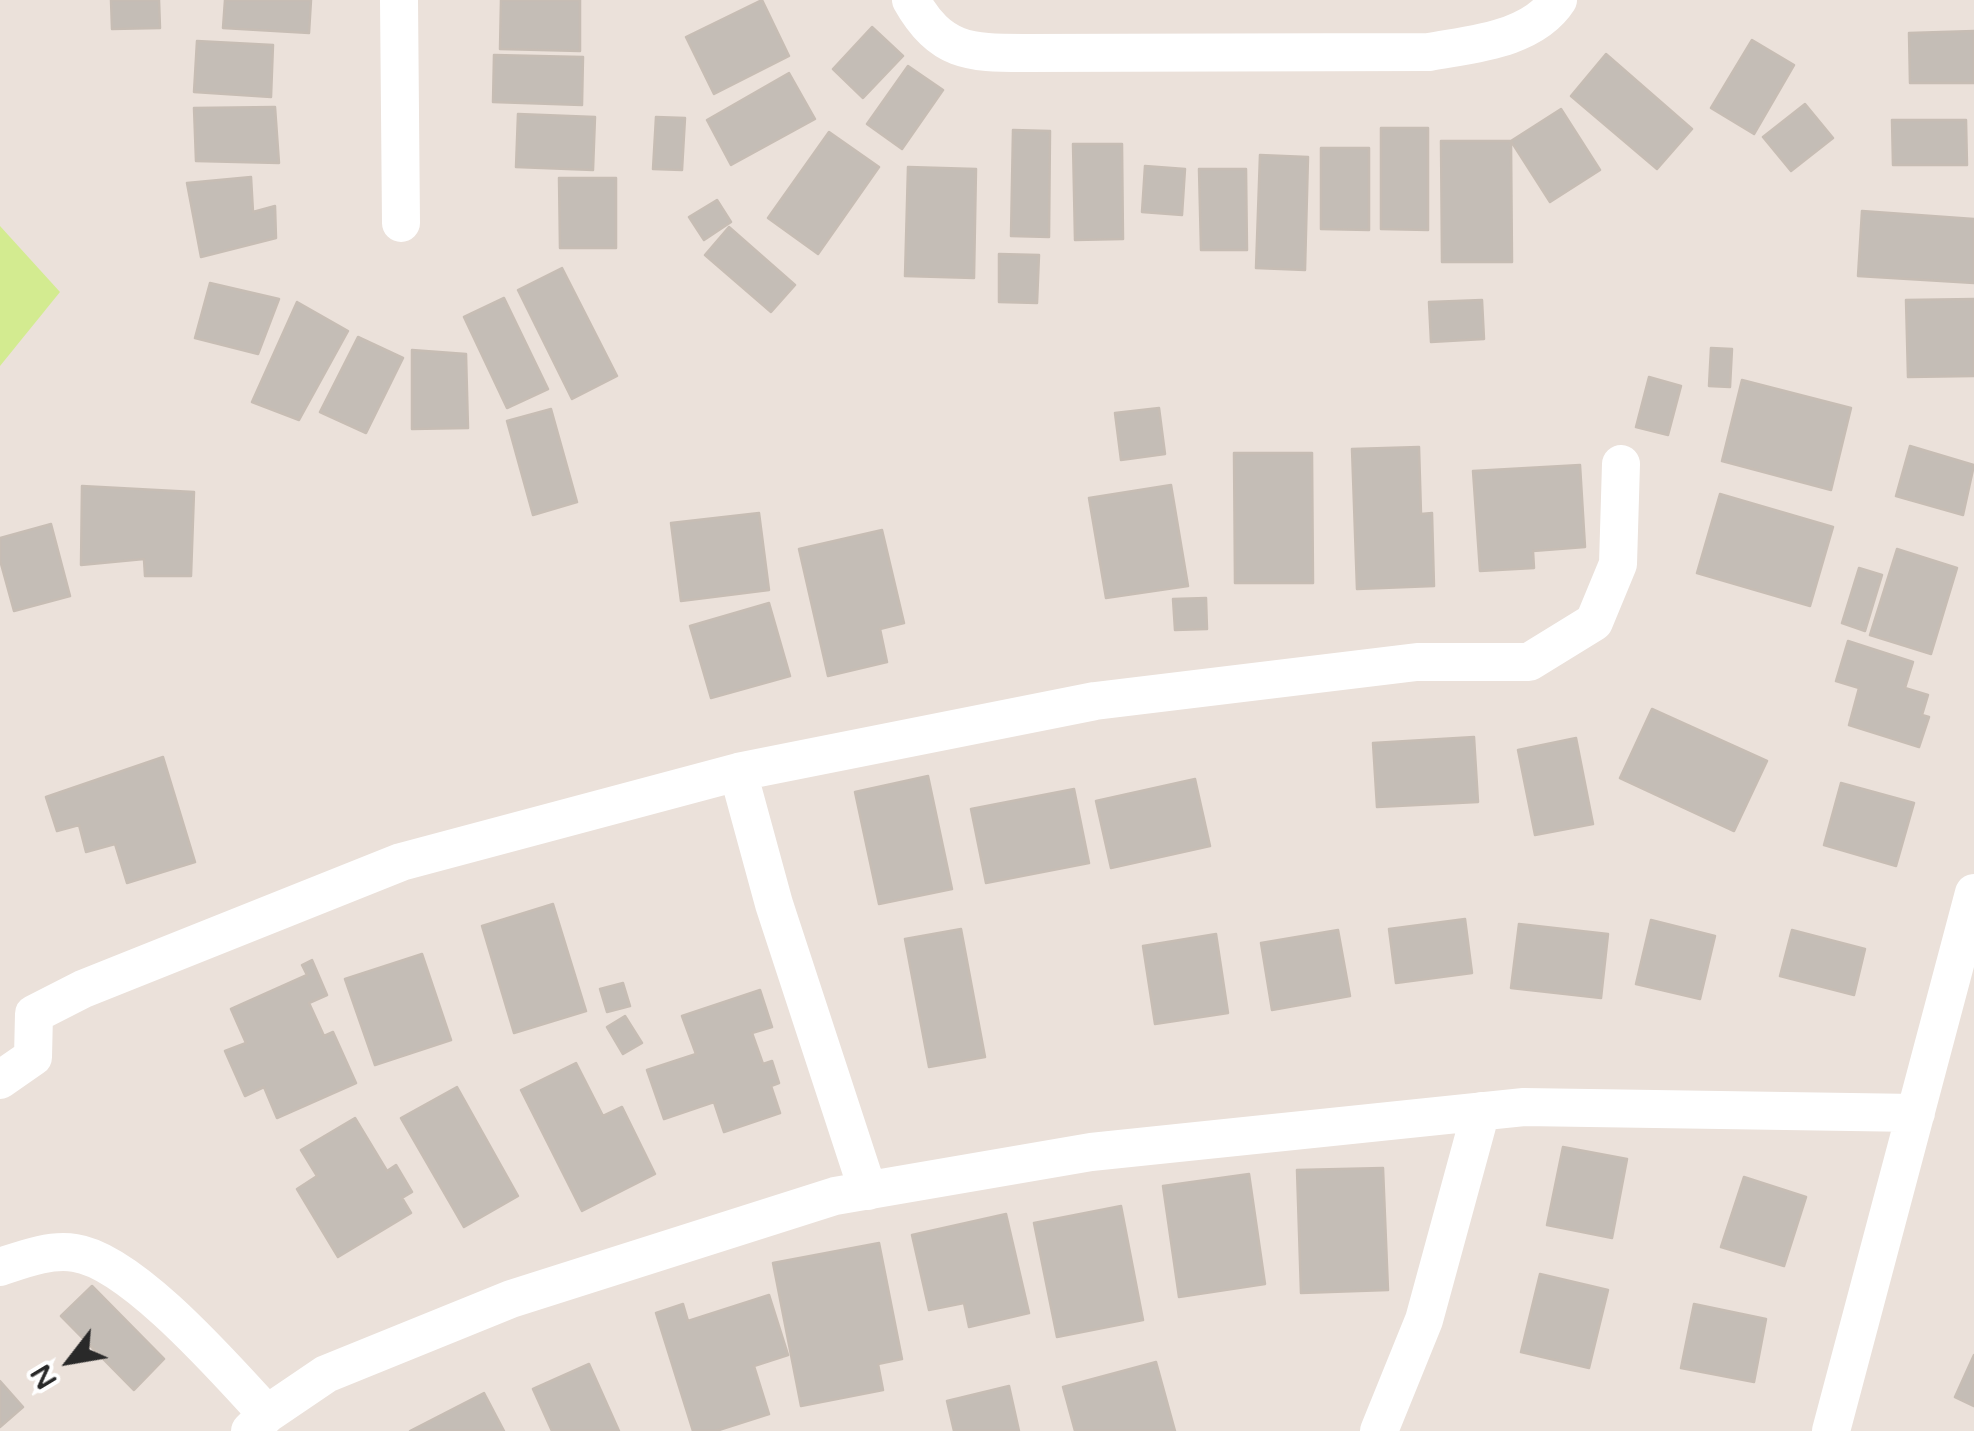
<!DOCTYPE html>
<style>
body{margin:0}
#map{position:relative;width:1974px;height:1431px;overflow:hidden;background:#ebe1da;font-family:"Varela Round",sans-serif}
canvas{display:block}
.north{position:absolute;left:20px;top:1311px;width:100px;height:100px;-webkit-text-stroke:8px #fff;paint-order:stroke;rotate:239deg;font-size:28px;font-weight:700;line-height:40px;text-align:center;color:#292929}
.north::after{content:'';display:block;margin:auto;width:35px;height:45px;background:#292929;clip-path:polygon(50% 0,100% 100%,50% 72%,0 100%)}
</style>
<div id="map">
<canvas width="1974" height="1431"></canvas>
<div class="north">N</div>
</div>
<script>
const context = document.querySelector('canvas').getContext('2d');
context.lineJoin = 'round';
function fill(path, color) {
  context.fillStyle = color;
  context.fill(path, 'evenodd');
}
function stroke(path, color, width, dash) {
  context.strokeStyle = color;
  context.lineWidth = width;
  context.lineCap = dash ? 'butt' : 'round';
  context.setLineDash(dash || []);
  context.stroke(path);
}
const pitch = new Path2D(`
 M0,226L60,292L0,366Z`);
const building = new Path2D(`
 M111,0H159L160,28L112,29Z
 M225,0H311L309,33L223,28Z
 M501,0H580V51L500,49Z
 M762,0L789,56L714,94L686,37Z
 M872,27L903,56L863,98L833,69Z
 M1974,31V83H1910L1909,33Z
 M1752,40L1794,65L1754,134L1711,108Z
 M197,41L273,45L271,97L194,92Z
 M1606,54L1692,129L1657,169L1571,96Z
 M494,55L583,57L582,105L493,102Z
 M908,66L943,90L902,149L867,124Z
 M789,73L815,119L731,165L707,120Z
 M1805,104L1833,138L1791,171L1763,137Z
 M275,107L279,163L196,161L194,108Z
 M1561,109L1600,170L1550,202L1511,141Z
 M518,114L595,117L593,170L516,167Z
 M656,117L685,118L682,170L653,169Z
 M1892,120H1966L1967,165H1893Z
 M1381,128H1428V230L1381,229Z
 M1013,130L1050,131L1049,237L1011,236Z
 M829,132L879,167L818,254L768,218Z
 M1441,141H1511L1512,262H1442Z
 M1073,144H1122L1123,239L1075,240Z
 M1321,148H1369V230L1321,229Z
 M1260,155L1308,157L1305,270L1256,268Z
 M1145,166L1185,169L1182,215L1142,212Z
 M908,167L976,169L974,278L905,276Z
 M1199,169H1246L1247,250H1201Z
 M251,177L253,212L275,206L276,238L201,257L187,183Z
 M559,178H616V248H560Z
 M717,200L731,222L704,240L689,217Z
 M1862,211L1974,219V283L1858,276Z
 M729,227L795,285L771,312L705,255Z
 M999,254L1039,255L1037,303L999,302Z
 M562,268L617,376L572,399L518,290Z
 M210,283L279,299L258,354L195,338Z
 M504,298L548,389L507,408L464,317Z
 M1974,299V376L1908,377L1906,300Z
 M1482,300L1484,339L1431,342L1429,302Z
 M297,302L348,331L299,420L252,402Z
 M358,337L403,358L366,433L320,412Z
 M1711,348L1732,349L1730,387L1709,386Z
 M412,350L466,354L468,428L412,429Z
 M1649,377L1681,386L1668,435L1636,427Z
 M1742,380L1851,408L1831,490L1722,461Z
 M1159,408L1165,454L1121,460L1115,413Z
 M551,409L577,502L533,515L507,421Z
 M1910,446L1974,465L1963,515L1896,496Z
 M1419,447L1421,514L1432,513L1434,586L1357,589L1352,449Z
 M1234,453H1312L1313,583H1235Z
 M1580,465L1585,547L1533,551L1534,568L1480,571L1473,471Z
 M1171,485L1188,586L1106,598L1089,498Z
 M82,486L194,492L191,576H145L144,559L81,565Z
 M1720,494L1833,527L1810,606L1697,573Z
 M759,513L769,590L681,601L671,523Z
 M51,524L70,596L14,611L0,560V538Z
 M882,530L904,623L880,629L887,662L828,676L799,549Z
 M1897,549L1957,568L1931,654L1870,635Z
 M1859,568L1882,575L1865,631L1842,623Z
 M1206,598L1207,629L1175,630L1173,599Z
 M769,603L790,676L711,698L690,626Z
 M1848,641L1913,662L1905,688L1928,695L1922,715L1929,717L1919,747L1849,725L1859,688L1836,681Z
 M1652,709L1767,761L1734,831L1620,778Z
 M1474,737L1478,802L1377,807L1373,743Z
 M1576,738L1593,824L1535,835L1518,750Z
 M163,757L195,862L127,883L115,844L86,852L79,825L57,831L46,797Z
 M928,776L952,889L879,904L855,792Z
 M1195,779L1210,846L1111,868L1096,801Z
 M1841,783L1914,803L1896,866L1824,845Z
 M1074,789L1089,863L986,883L971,809Z
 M553,904L586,1011L514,1033L482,926Z
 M1465,919L1472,973L1396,983L1389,929Z
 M1651,920L1715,936L1700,999L1636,984Z
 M1519,924L1608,934L1601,998L1511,988Z
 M961,929L985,1057L929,1067L905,939Z
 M1338,930L1350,996L1272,1010L1261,943Z
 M1792,930L1865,949L1854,995L1780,976Z
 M1216,934L1228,1013L1155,1024L1143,946Z
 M422,954L451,1040L375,1065L345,979Z
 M312,960L327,995L309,1003L324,1036L333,1032L356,1083L277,1118L264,1087L245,1096L225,1051L246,1043L231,1009L307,975L302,965Z
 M623,983L630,1006L607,1012L600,989Z
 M760,990L772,1027L752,1033L763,1064L772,1061L779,1083L771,1086L780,1113L724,1132L714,1102L664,1119L647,1070L696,1054L682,1016Z
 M625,1016L642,1043L623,1054L607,1027Z
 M576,1063L603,1116L622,1107L655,1174L582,1211L521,1090Z
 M457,1087L518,1196L464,1227L401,1118Z
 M355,1118L387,1171L396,1165L412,1192L402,1198L411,1213L338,1257L297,1189L317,1176L301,1150Z
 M1563,1147L1627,1159L1612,1238L1547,1225Z
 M1383,1168L1388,1290L1301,1293L1297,1170Z
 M1249,1174L1265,1284L1179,1297L1163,1186Z
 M1744,1177L1806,1197L1784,1266L1721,1247Z
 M1121,1206L1143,1320L1057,1337L1034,1223Z
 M1006,1214L1029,1313L969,1327L964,1303L929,1310L912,1235Z
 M879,1243L902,1359L878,1364L883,1390L801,1406L773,1263Z
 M1540,1274L1608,1290L1589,1368L1521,1352Z
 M92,1286L164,1359L134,1390L61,1316Z
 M769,1295L788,1355L754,1366L769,1414L716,1431H693L656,1313L683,1304L688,1321Z
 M1694,1304L1766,1319L1754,1382L1681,1368Z
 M1974,1355V1406L1955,1397Z
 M1156,1362L1175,1431H1075L1063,1387Z
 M589,1364L619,1431H552L533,1389Z
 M0,1381L23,1407L0,1427Z
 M1009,1386L1019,1431H954L947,1401Z
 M484,1393L504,1431H410Z`);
const street = new Path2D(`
 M399,0L401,223
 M911,0C940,52 969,53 1024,53L1429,52C1472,44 1532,40 1558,0
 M738,772L774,904L868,1191
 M0,1080L33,1057L34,1014L83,989L401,862L738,772L1095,701L1417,662H1529L1594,622L1618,564L1621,464
 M0,1267C24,1259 50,1249 75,1253C132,1261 227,1371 267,1414
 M250,1431L267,1414L326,1374L511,1299L835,1196L1091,1152L1524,1107L1916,1113
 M1379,1431L1424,1320L1481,1111
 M1831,1431L1974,893`);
fill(pitch, '#d3eb90');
fill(building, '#c4bdb6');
stroke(building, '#c7bdb4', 2.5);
stroke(street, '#fff', 38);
</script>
